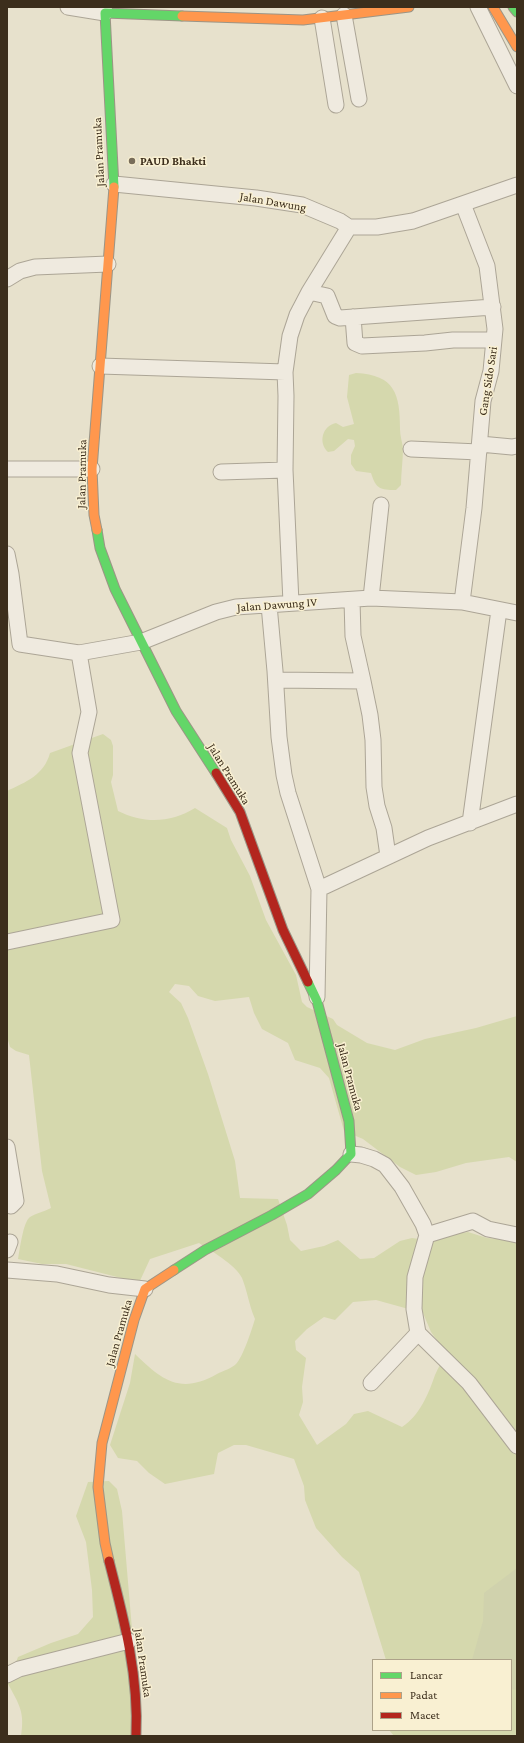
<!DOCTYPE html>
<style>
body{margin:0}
#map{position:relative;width:524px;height:1743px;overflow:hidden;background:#e7e1cc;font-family:"Crimson Pro",serif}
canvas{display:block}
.frame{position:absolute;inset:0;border:8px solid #3c2e1c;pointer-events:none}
.legend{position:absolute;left:372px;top:1659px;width:140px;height:72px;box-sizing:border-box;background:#f9f0d2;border:1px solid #ada289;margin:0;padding:5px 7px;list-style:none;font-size:12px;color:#3c2e1c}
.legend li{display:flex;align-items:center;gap:8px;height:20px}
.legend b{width:20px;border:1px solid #ada289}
</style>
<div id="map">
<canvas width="524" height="1743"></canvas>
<div class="frame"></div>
<ul class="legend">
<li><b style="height:5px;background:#63d668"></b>Lancar</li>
<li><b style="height:5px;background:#ff974d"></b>Padat</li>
<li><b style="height:5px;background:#b3261e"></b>Macet</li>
</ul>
</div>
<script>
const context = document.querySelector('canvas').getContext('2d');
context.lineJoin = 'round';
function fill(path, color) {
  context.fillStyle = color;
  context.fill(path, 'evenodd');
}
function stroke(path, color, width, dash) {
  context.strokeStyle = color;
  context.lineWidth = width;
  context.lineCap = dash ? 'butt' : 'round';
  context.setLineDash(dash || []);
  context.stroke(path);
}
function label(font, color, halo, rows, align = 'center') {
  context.font = font + ' "Crimson Pro",serif';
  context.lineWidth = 3;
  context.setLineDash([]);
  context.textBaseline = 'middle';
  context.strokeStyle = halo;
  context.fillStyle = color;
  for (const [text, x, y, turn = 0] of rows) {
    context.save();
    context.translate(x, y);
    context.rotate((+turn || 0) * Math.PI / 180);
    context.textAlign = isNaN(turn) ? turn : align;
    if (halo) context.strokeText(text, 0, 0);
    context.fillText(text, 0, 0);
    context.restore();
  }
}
const green = new Path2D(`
 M356,373C395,375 400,394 400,429C400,435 402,442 403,448C403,460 401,473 401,485L396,490C380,490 376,489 371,473L356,471L351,464V455L355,446L354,440L348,439L334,451L328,452C318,443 322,426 336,423L343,427L354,424L347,397L349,375Z
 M103,734L111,740L113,746V775L111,782L118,811C144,824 171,823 195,808L227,828L231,840L250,876L266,920L296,975L302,1002L307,1007L333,1019L337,1025L367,1043L395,1050L425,1039L476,1028L517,1016V1162L509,1157L466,1163L436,1172L416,1175L400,1167L363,1139L344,1131L329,1078L320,1068L295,1060L288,1043L262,1029L254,1013L249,997L215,1001L198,996L189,986L175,984L169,992L181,1003L188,1018L208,1074L235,1161L240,1198L278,1199L287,1225L290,1240L301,1251L324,1246L338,1240L360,1259L374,1258L400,1241L412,1238L433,1241L447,1235L468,1232L487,1238L501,1239L517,1232V1736H394L389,1730H511V1660H386L359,1572L342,1557L316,1528L305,1500L304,1486L294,1459L246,1445H234L218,1453L214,1474L165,1484L149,1473L137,1461L118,1458L110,1445L130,1383L135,1354C162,1380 180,1395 217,1374C223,1371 232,1368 236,1364C243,1357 252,1329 255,1319C249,1305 247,1290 242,1278C236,1265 210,1250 199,1243L150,1259L138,1285L125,1279L66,1264H42L18,1259C20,1249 23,1222 30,1217C36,1213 44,1212 51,1208L42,1171L29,1055L16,1051L10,1047L7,1037V791C26,782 44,775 50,753ZM376,1300L423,1313L431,1332L446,1353C443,1360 438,1368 435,1375C428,1395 420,1415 402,1427L368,1411L354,1414L346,1424L317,1445L299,1415L303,1402L302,1387L306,1358L296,1350L295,1341L307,1329L324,1317L335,1320L353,1302Z
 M109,1481L117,1489L122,1511L141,1736H21C25,1712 19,1704 8,1684L18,1657L51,1643L78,1634L93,1617L92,1590L86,1542L76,1516L88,1482Z`);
const cemetery = new Path2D(`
 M517,1568V1690L511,1689V1660H472L483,1621L484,1593Z`);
const street = new Path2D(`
 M68,7L105,13L104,7
 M478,7L517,86
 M344,15L359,99
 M322,18L336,105
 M114,184L256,198L302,205L340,221L349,227H377L413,221L517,185
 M7,279L20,271L35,267L108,264
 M309,292L327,296L335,316L340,318L493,307
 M353,317L355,343L362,346L425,343L453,340H494
 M100,366L285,372
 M480,444L512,447L517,446
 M411,449L479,452
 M7,469H92
 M221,472L285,470
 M7,554L11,574L20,644L79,653L141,642L216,612L236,607L371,598L462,602L517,613
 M371,598L381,505
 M352,600L353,636L363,681
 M462,602L474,508L483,401L491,371L495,329L487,266L463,204
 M291,603L285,470L286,396L285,372L290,336L297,315L309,292L349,227
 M269,605L275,671L279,737L284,775L288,793L319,889L317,997
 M276,680L363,681L370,715L373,740L374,787L377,806L384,828L388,856
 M470,823L499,610
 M319,889L428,838L517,804
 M7,942L112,920L80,753L89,712L79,653
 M7,1147L16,1201L11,1206L7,1205
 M351,1154L361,1155L374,1159L385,1165L402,1187L423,1224L427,1235L415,1277L414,1309L418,1333L469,1383L517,1446
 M427,1235L473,1221L488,1229L517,1235
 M7,1250L10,1242
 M7,1270L57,1274L109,1285L145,1289
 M371,1383L418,1333
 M7,1675L19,1669L129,1641`);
const fast = new Path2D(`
 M513,7L517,12
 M114,187L105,13L182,16
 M97,530L100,548L115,589L176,711L216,773
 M174,1270L205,1250L272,1215L308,1194L336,1170L351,1154L349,1121L317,1001L308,982`);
const slow = new Path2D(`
 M493,7L517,47
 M182,16L303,20L409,7
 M97,530L94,515L92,469L114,187
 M109,1561L105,1543L98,1487L102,1443L134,1320L145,1289L174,1270`);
const jam = new Path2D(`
 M216,773L240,812L283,930L308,982
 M109,1561C124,1619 139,1676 136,1736`);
const markers = [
 [132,161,4,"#786d5a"]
];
const streetNames = [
 ["Jalan Pramuka",99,152,-93],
 ["Jalan Dawung",273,202,10],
 ["Gang Sido Sari",488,381,-81],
 ["Jalan Pramuka",82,474,-89],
 ["Jalan Dawung IV",277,605,-4],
 ["Jalan Pramuka",229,774,58],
 ["Jalan Pramuka",350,1077,75],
 ["Jalan Pramuka",119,1333,-74],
 ["Jalan Pramuka",143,1663,82]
];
const poiNames = [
 ["PAUD Bhakti",140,161]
];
fill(green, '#d5d8ad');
fill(cemetery, '#d0d2ad');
stroke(street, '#aca596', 17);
stroke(fast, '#9c9586', 11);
stroke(slow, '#9c9586', 11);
stroke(jam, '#9c9586', 11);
stroke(street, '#efeadf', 15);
stroke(fast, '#63d668', 9);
stroke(slow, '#ff974d', 9);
stroke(jam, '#b3261e', 9);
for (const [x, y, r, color] of markers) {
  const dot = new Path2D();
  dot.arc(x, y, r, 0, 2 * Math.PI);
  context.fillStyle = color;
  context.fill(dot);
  stroke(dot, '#f9f0d2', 1.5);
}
label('12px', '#3c2e1c', '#f9f0d2', streetNames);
label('bold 12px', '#3c2e1c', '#f9f0d2', poiNames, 'left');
</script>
